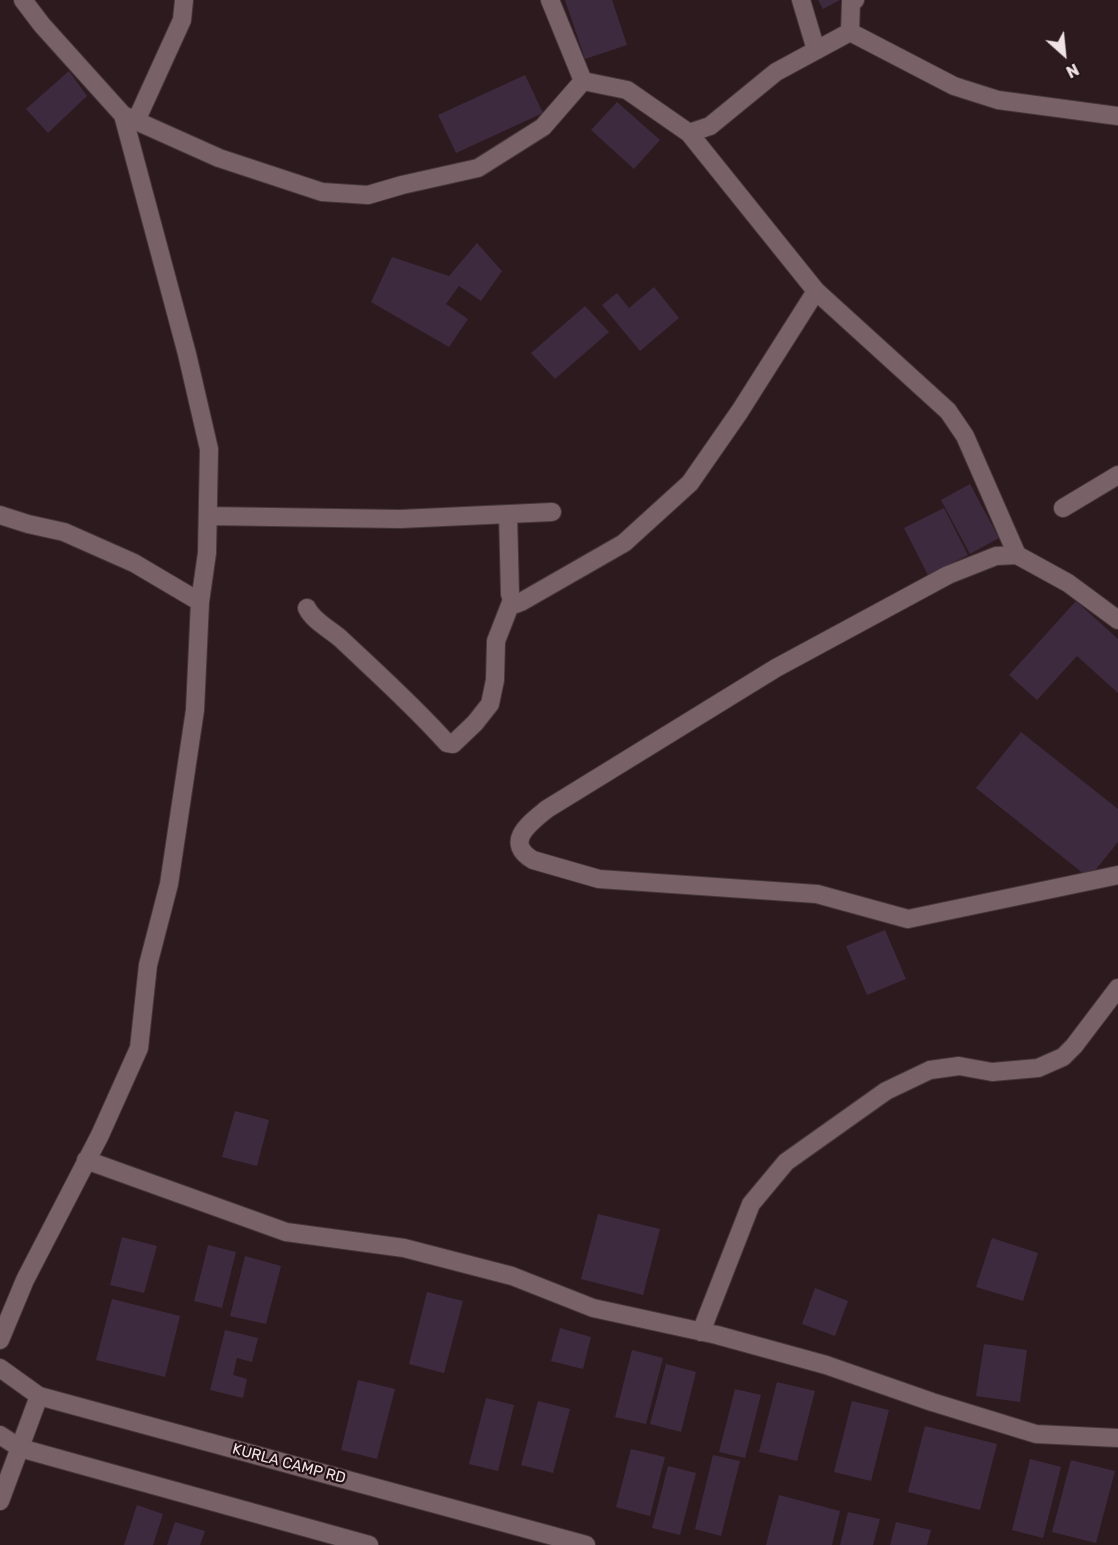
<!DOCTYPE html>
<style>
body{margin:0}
#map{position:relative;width:1118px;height:1545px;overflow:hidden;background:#2d1a1f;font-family:Rubik,sans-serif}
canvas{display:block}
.north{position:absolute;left:1034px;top:24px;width:60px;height:60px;-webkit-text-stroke:4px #231116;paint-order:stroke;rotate:153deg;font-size:16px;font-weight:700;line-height:24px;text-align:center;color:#f0e3e6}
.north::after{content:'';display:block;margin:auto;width:21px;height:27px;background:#f0e3e6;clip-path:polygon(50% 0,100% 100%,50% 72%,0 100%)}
</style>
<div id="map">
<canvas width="1118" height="1545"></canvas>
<div class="north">N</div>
</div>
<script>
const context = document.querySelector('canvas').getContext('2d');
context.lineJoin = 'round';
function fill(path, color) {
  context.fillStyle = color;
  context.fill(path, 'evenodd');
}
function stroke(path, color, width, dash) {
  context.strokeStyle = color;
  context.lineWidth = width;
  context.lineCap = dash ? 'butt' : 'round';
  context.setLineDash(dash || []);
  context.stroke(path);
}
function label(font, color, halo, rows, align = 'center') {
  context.font = font + ' Rubik,sans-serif';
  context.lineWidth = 4.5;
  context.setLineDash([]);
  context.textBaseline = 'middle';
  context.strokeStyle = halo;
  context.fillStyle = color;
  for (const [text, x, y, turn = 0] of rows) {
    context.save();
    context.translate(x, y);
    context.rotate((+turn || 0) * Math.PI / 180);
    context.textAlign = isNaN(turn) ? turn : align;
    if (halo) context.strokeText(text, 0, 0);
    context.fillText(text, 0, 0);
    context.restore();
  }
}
const building = new Path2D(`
 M565,0H612L627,45L585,59Z
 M818,0H840L823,9Z
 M69,71L87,96L48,133L26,109Z
 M525,75L543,113L456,153L438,115Z
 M617,102L660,140L634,169L591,130Z
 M477,243L502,271L481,301L459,286L446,304L468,319L449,347L371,302L392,257L449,276Z
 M654,287L679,318L640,351L602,305L617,293L629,308Z
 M585,306L609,332L555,379L531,353Z
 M970,484L999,538L970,554L941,500Z
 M944,508L968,555L928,575L904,528Z
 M1076,601L1118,639V693L1077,656L1037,700L1009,675Z
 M1021,732L1118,809V842L1089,878L976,788Z
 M885,930L906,979L867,995L846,946Z
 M235,1111L269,1120L257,1166L222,1157Z
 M598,1214L660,1229L643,1295L581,1279Z
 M122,1237L157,1246L144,1293L110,1285Z
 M992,1238L1038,1253L1023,1301L976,1287Z
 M208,1245L236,1252L222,1308L194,1301Z
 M245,1256L281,1266L266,1324L230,1316Z
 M815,1288L848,1301L835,1336L802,1324Z
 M427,1292L463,1301L444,1373L409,1364Z
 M112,1299L180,1316L165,1377L96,1360Z
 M560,1328L591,1337L583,1369L551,1361Z
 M225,1330L258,1338L252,1362L237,1358L233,1375L247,1379L243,1398L210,1390Z
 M984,1344L1027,1350L1020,1402L976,1396Z
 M632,1350L663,1358L646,1424L615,1417Z
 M666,1364L696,1372L681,1432L650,1424Z
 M358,1380L395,1389L377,1459L341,1450Z
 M777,1382L815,1391L797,1461L759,1452Z
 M735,1389L761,1395L745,1458L719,1452Z
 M486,1398L514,1405L498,1471L469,1464Z
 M538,1401L570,1409L553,1473L521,1465Z
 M852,1401L889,1410L871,1481L834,1472Z
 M925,1426L997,1444L980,1510L908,1492Z
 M631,1449L665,1457L650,1516L616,1507Z
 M713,1455L740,1461L721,1536L695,1529Z
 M1030,1459L1061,1467L1043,1538L1012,1530Z
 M1071,1460L1115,1471L1096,1543L1052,1532Z
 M668,1466L696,1473L680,1535L652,1528Z
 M779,1495L840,1511L832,1545H766Z
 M137,1505L163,1514L153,1545H124Z
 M848,1512L880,1519L873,1545H840Z
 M175,1522L205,1531L200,1545H167Z
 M896,1522L931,1530L927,1545H890Z`);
const street = new Path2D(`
 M23,0L42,25L123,115
 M550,0L583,81
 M801,0L816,50
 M855,0L851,2L850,32L954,86L998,100L1118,116
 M136,121L182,20L184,0
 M689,133L816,291L948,411L965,436L1017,555
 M1063,508L1118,475
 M508,514L510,594L512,600L516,604L521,602L624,543L690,483L740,411L816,291
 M0,515L28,524L64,532L134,563L200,602
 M208,516L400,519L552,512
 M307,608C313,621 331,630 341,639C377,673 414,706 447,743L453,744L475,723L490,704L495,680L496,641L512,600
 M1118,620L1068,583L1017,555L996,556L948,575L776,668L547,809C530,823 503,842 533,860L599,879L817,894L908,919L1118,875
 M86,1160L286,1232L404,1248L512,1276L593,1308L717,1335L826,1365L932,1402L1036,1434L1118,1438
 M701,1332L751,1204L786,1162L886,1091L930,1070L959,1066L992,1072L1038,1068L1063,1057L1074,1046L1118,988
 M0,1340L25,1280L100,1135L139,1048L148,965L169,884L195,710L200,602L207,553L209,449L187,354L123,115L219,158L322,192L368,195L402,185L478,168L543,127L583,81L627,90L689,133L710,126L776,72L850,32
 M0,1501L39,1396`);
const secondary = new Path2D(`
 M0,1368L39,1396L586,1545
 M0,1435L20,1448L369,1545`);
const streetNames = [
 ["KURLA CAMP RD",289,1464,15]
];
fill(building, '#3e2a3e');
stroke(street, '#44363a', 20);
stroke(secondary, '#44363a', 20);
stroke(street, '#796168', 18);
stroke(secondary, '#796168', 18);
label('15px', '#f0e3e6', '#231116', streetNames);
</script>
